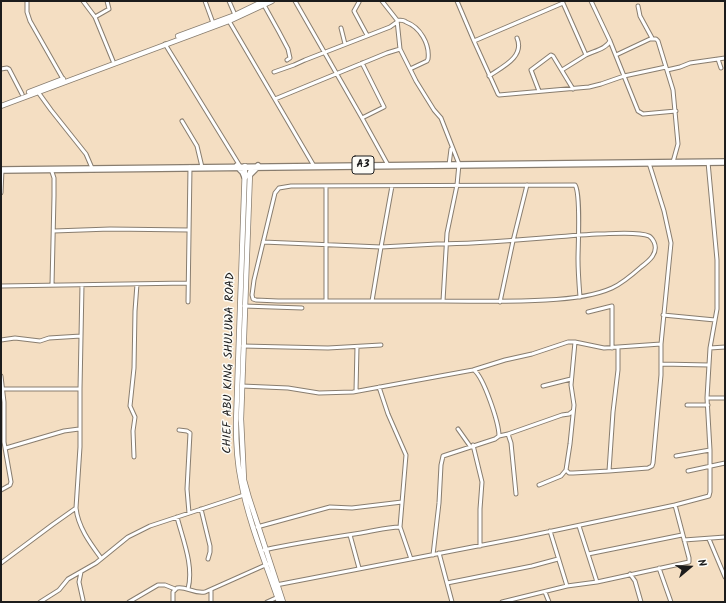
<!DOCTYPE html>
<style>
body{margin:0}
#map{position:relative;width:726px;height:603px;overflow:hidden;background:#f4dec2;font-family:Kalam,sans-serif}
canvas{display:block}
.frame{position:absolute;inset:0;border:2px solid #1c1c1c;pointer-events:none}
.north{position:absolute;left:670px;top:547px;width:40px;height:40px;-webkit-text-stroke:3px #fdfcf7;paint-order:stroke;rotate:71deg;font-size:11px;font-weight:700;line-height:16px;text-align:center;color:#1c1c1c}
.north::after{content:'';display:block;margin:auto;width:14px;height:18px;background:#1c1c1c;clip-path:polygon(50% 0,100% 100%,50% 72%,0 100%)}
</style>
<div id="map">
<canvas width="726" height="603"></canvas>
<div class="frame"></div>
<div class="north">N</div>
</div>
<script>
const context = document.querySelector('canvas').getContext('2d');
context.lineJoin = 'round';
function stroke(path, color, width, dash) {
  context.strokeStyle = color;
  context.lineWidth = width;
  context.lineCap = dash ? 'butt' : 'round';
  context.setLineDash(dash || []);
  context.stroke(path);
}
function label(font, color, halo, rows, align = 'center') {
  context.font = font + ' Kalam,sans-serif';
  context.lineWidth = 3;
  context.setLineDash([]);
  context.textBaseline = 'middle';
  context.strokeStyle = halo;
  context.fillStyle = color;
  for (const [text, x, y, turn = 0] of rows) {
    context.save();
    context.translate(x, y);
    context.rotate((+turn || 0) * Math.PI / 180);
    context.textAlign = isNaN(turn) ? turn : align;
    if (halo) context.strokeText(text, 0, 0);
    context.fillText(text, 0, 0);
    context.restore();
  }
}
const street = new Path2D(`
 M27,1V12L30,21L63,79
 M83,1L95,17L113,61
 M205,1L213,23
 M229,1L235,15
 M295,1L362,118L388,165
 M457,1L474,41L563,3L586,55C594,51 606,49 610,41
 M591,1L610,41L638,111L643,114L676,111
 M359,2L354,11L367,35
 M264,5L279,32L288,49L290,58L287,60
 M638,6L640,16L652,38
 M95,17L109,9L107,1
 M397,20C400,20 404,20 406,22C420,27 430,44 428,59L427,61L410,69
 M229,21L314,166
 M341,28L345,44
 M474,41L498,94L499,95L589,87L601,84L624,76L666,67
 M165,44L240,166
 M616,55L650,39H656L658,41L673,90L678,144L673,162
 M718,59L721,68
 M362,63L384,107L362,118
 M1,69L7,68L9,69L22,94
 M562,70L586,55
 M667,70L680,67L690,63L725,58
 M274,72L294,65L305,60L390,27L397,22
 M489,76C502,67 525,57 517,38
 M539,91L531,70L551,55L553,56L573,89
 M38,92L51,110L86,154L92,168
 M275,99L387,53L400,49L397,20L382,1
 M182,121L197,146L202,167
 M449,165L451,149
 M51,169L54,178V196L52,285
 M392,186L381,247L437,244C491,244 544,237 597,234C610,234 638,231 649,236C651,237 653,240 654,242C659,253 649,261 641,267C632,275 623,283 612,288C592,297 568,299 546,300C512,302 478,301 443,301L447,233L457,185L459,164L441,118L434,110L416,81L400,49
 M1,193L2,170
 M54,231L110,229L189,230
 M263,242L381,247L372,301
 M1,286L188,283
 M326,301V186
 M443,301H278L256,300L253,299L252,295L254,280L275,193L279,188L291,186L575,185C581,193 578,246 578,259C578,272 579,284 580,297
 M188,302L190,167
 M500,302L513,241L527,185
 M244,306L302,308
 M588,312L612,306V348
 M663,315L715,320
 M1,340L15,338L40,341L49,338L81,336
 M243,346L328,348L381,345
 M618,348V370L613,412L609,471L648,468L652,466L653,463L661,375V344L671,243L664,211L649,163
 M710,348L725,347
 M661,364L709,365
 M474,370C484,378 499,423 499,436
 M1,376L4,402V442L11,482L10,485L1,490
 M242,386L288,388L319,393L353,392L473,370L505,360L532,354L568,342H575L604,348L661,344
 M543,386L571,379
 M379,387L388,414L406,455L400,527L411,559
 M3,389H80L82,285
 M356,391L357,347
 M707,398H725
 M687,405H708
 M458,429L470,446
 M179,430L187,431L190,433L187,489L189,513
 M508,434L562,415L569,414L573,411
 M473,445L482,482L480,509V546
 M6,448L64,431L79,429
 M676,456L710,450
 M134,457L133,431L135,417L130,406L134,368L135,311L137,284
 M566,470L569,473H573L609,471
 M688,471L725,463
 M539,485L561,476L566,470L570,444L574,405L571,385L575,342
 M76,508C78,527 90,543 101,558
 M201,509L210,546V552L208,559
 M177,517C183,540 194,566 188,589
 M579,526L597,582
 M257,527L330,507L352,508L402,502
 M550,531L567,586
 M350,535L359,568
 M709,539L725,577
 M684,540L725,537
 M264,550C296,543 328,538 361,533C374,531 387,527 400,527
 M439,553L452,602
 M588,554L682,535
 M433,555L439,503L441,465L443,456L495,439L499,436L508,434L511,443L516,494
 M1,563L52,525L76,508L80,447V389
 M659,568L671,602
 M81,572L79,582L83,600
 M630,574L635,581L641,602
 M447,583L532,566L558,559
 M276,585L519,538L675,505L709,496L710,492V450L707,398L710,348L717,309V260L708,162
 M211,590V602
 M545,592L549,602
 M40,602L59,590L68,579L96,563L128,537L150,526L244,495
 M129,602L158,585H165L175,589
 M173,602V592L177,588C186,586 194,594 205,592L270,563
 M267,602L278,597
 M502,602L567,586L597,582L689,562V558L675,505`);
const secondary = new Path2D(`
 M178,36L235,15L264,1
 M29,92L63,79
 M1,106L229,21L272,1
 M245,166L236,423C236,442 237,462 241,481C248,520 266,564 279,602
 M250,172L241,419L244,480L249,498L283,602`);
const highway = new Path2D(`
 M237,166L243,172L245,177
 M1,170L725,162
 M249,175L258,166`);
const shields = [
 [363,165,22]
];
const shieldNames = [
 ["A3",363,165]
];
const streetNames = [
 ["CHIEF ABU KING SHULUWA ROAD",230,363,-89]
];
stroke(street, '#887d6f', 5);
stroke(secondary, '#887d6f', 6);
stroke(highway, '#887d6f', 8);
stroke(street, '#fff', 3);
stroke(secondary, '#fff', 4.5);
stroke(highway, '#fff', 5.5);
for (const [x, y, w] of shields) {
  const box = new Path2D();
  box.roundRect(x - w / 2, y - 9, w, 18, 3);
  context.fillStyle = '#fdfcf7';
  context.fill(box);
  stroke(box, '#1c1c1c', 1);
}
label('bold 11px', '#1c1c1c', null, shieldNames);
label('12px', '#1c1c1c', '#fdfcf7', streetNames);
</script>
